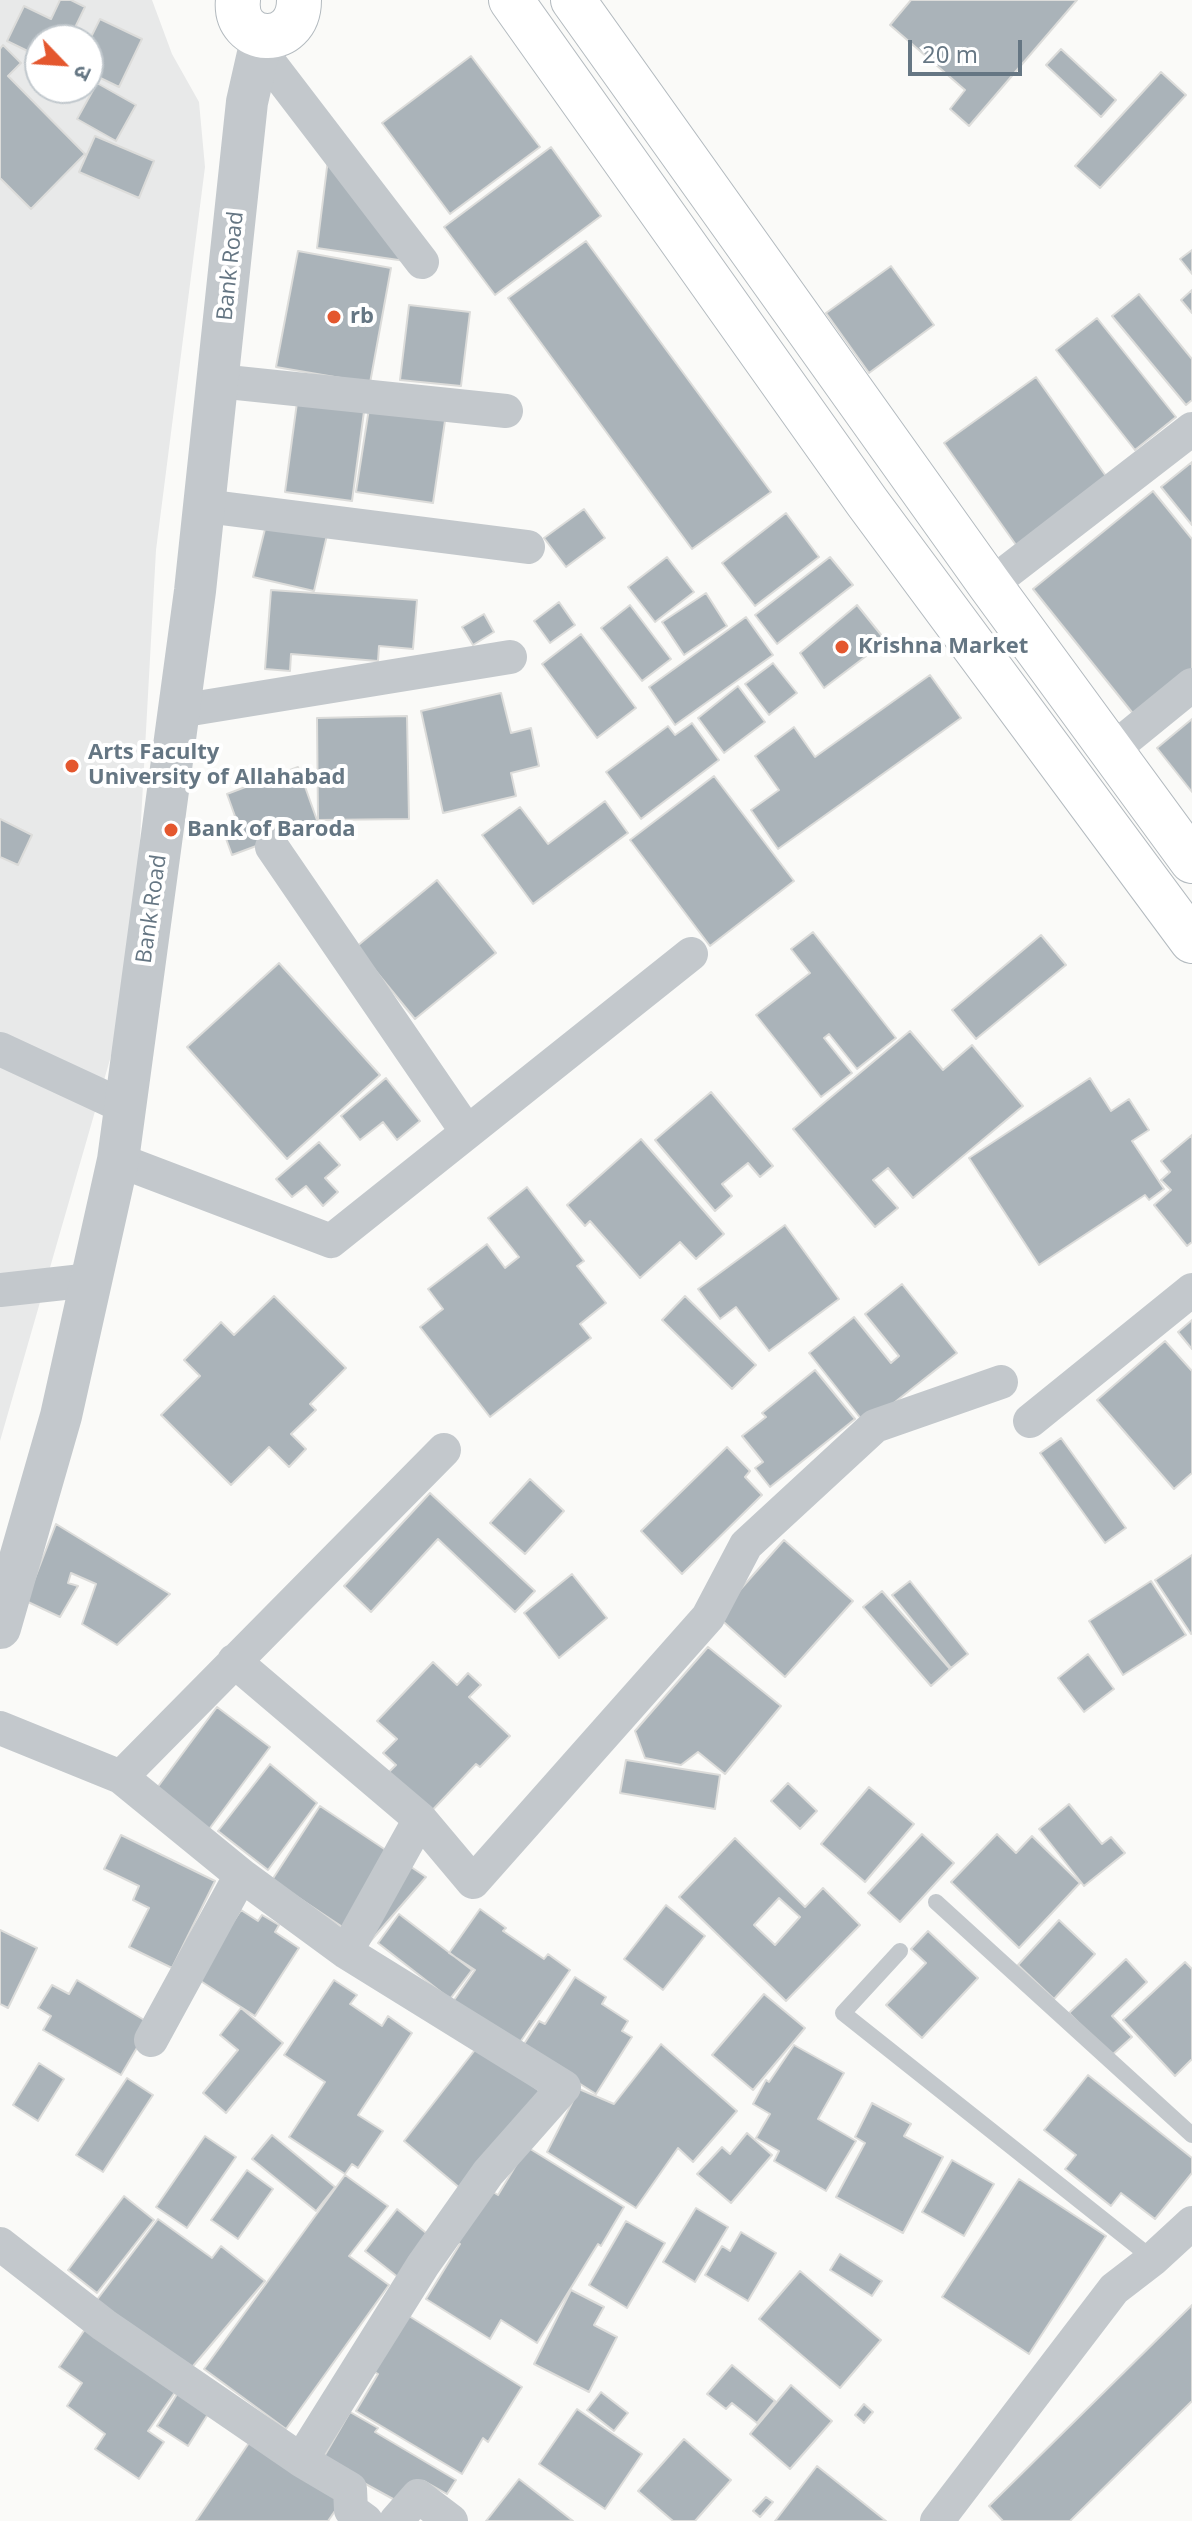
<!DOCTYPE html>
<meta charset="utf-8">
<style>
body{margin:0}
#map{position:relative;width:1192px;height:2521px;overflow:hidden;background:#fafaf8;font-family:"Open Sans","Noto Sans Devanagari",sans-serif}
canvas{display:block}
.north{position:absolute;left:24px;top:24px;width:80px;height:80px;box-sizing:border-box;background:#fff;border:2px solid #c1c8cd;border-radius:50%;rotate:115deg;font-size:22px;font-weight:700;line-height:32px;text-align:center;color:#657683}
.north::after{content:'';display:block;margin:auto;width:28px;height:36px;background:#e4572e;clip-path:polygon(50% 0,100% 100%,50% 72%,0 100%)}
.scale{position:absolute;left:908px;top:40px;width:114px;height:36px;box-sizing:border-box;border:4px solid #657683;border-top:0;padding-left:10px;font-size:24px;line-height:28px;white-space:nowrap;color:#657683;-webkit-text-stroke:6px #fff;paint-order:stroke}
</style>
<div id="map">
<canvas width="1192" height="2521"></canvas>
<div class="north">उ</div>
<div class="scale">20 m</div>
</div>
<script>
const context = document.querySelector('canvas').getContext('2d');
context.lineJoin = 'round';
function fill(path, color) {
  context.fillStyle = color;
  context.fill(path, 'evenodd');
}
function stroke(path, color, width, dash) {
  context.strokeStyle = color;
  context.lineWidth = width;
  context.lineCap = dash ? 'butt' : 'round';
  context.setLineDash(dash || []);
  context.stroke(path);
}
function label(font, color, halo, rows, align = 'center') {
  context.font = font + ' "Open Sans",sans-serif';
  context.lineWidth = 8;
  context.setLineDash([]);
  context.textBaseline = 'middle';
  context.strokeStyle = halo;
  context.fillStyle = color;
  for (const [text, x, y, turn = 0] of rows) {
    context.save();
    context.translate(x, y);
    context.rotate((+turn || 0) * Math.PI / 180);
    context.textAlign = isNaN(turn) ? turn : align;
    if (halo) context.strokeText(text, 0, 0);
    context.fillText(text, 0, 0);
    context.restore();
  }
}
const built = new Path2D(`
 M0,0H152L172,54L199,102L205,167L156,550L132,983L0,1441ZM40,40H88V88H40Z`);
const building = new Path2D(`
 M60,0H71L85,7L69,40H40V57L7,41L24,6L51,19Z
 M911,0H1077L969,126L950,109L965,90L890,25Z
 M100,19L142,39L119,87L88,72V43Z
 M3,45L21,63L8,76L85,154L31,209L0,178V49Z
 M1061,49L1116,100L1101,117L1046,65Z
 M471,56L540,147L450,214L382,123Z
 M1161,72L1186,95L1100,188L1075,166Z
 M97,83L136,105L116,141L77,119Z
 M332,127L412,262L317,248Z
 M95,136L154,161L139,198L79,172Z
 M551,147L601,216L495,295L444,227Z
 M586,241L771,492L692,549L508,298Z
 M1192,250V274L1180,259Z
 M298,251L391,268L370,383L276,367Z
 M891,266L934,325L869,373L826,313Z
 M1192,290V313L1181,300Z
 M1139,294L1192,359V400L1186,405L1112,316Z
 M409,305L470,312L461,386L400,380Z
 M1097,318L1176,417L1135,450L1056,350Z
 M1036,377L1113,486L1021,552L944,443Z
 M298,395L365,404L352,501L285,492Z
 M370,402L446,414L433,503L356,492Z
 M1192,462V525L1161,487Z
 M1153,491L1192,539V678L1139,721L1033,589Z
 M584,509L605,538L566,567L544,538Z
 M786,513L819,557L755,606L722,563Z
 M267,521L327,535L314,591L253,577Z
 M667,557L694,592L655,622L628,587Z
 M830,557L853,585L777,644L755,615Z
 M271,590L417,600L413,649L379,646L378,661L291,654L290,671L265,669Z
 M706,593L727,626L684,655L662,622Z
 M559,602L575,625L550,643L534,621Z
 M630,605L671,659L642,681L601,628Z
 M857,605L886,641L824,688L800,653Z
 M484,614L494,632L473,645L462,627Z
 M746,617L773,655L675,725L649,687Z
 M581,634L636,708L597,738L542,664Z
 M773,663L797,693L769,715L745,684Z
 M930,675L961,718L778,849L751,810L779,790L755,756L794,727L815,757Z
 M738,686L765,722L724,753L698,718Z
 M501,693L511,733L531,728L539,766L511,773L516,796L443,813L421,711Z
 M407,716L409,819L318,820L317,718Z
 M1192,719V792L1157,748Z
 M692,723L719,760L641,819L606,772L668,726L675,735Z
 M298,767L318,823L232,855L221,825L236,819L227,794Z
 M714,776L794,881L710,946L630,840Z
 M605,801L628,833L533,904L482,835L520,807L548,844Z
 M0,819L32,835L18,865L0,857Z
 M437,880L496,953L415,1019L356,947Z
 M813,932L896,1038L857,1069L829,1034L824,1038L852,1073L821,1097L756,1015L810,973L791,949Z
 M1041,935L1066,965L976,1039L952,1010Z
 M279,963L380,1075L287,1159L187,1047Z
 M910,1031L943,1070L972,1045L1023,1106L913,1198L888,1168L873,1180L898,1208L875,1227L793,1129Z
 M386,1078L420,1121L397,1140L383,1122L360,1140L341,1116Z
 M1090,1078L1111,1111L1129,1099L1149,1130L1132,1141L1164,1189L1149,1200L1145,1195L1039,1265L969,1158Z
 M711,1092L773,1166L760,1177L748,1163L722,1184L732,1196L715,1211L655,1140Z
 M1192,1135V1242L1187,1246L1154,1205L1171,1190L1161,1180L1170,1172L1161,1161Z
 M641,1139L724,1234L696,1259L680,1242L640,1278L590,1221L585,1226L567,1205Z
 M319,1142L340,1165L325,1178L338,1192L323,1206L306,1186L292,1197L276,1179Z
 M527,1187L584,1261L577,1266L606,1303L580,1324L591,1338L490,1417L420,1327L443,1309L428,1289L487,1244L505,1268L519,1257L488,1218Z
 M785,1225L839,1299L769,1351L736,1307L720,1319L698,1289Z
 M902,1284L957,1353L866,1425L809,1353L854,1317L891,1363L899,1356L865,1314Z
 M274,1296L346,1368L310,1404L316,1410L291,1434L306,1449L289,1467L269,1447L231,1485L161,1415L200,1376L184,1360L221,1322L234,1335Z
 M685,1296L756,1365L732,1389L662,1320Z
 M1192,1320V1349L1178,1332Z
 M1165,1341L1192,1371V1473L1174,1489L1097,1400Z
 M815,1370L855,1419L770,1487L755,1468L763,1462L742,1436L766,1417L762,1413Z
 M1061,1438L1126,1528L1105,1543L1040,1453Z
 M727,1447L750,1471L745,1477L762,1495L682,1574L641,1531Z
 M530,1479L564,1511L525,1554L490,1523Z
 M430,1493L535,1591L515,1612L438,1539L371,1612L344,1586Z
 M56,1524L170,1594L117,1645L82,1624L96,1584L71,1573L68,1583L78,1586L60,1617L26,1601Z
 M784,1540L853,1601L785,1677L717,1616Z
 M1192,1555V1633L1191,1634L1155,1580Z
 M572,1574L607,1618L559,1658L524,1613Z
 M910,1581L968,1654L951,1668L892,1595Z
 M1151,1581L1186,1635L1123,1675L1089,1621Z
 M882,1591L950,1669L931,1686L863,1607Z
 M708,1647L781,1706L725,1774L698,1752L681,1765L645,1758L635,1731Z
 M1088,1654L1114,1689L1084,1712L1058,1678Z
 M433,1662L457,1685L468,1673L481,1685L469,1697L510,1736L480,1767L476,1764L425,1818L383,1778L396,1765L383,1753L397,1739L377,1721Z
 M217,1707L270,1747L204,1836L151,1796Z
 M626,1760L720,1775L715,1809L620,1793Z
 M270,1764L317,1803L268,1870L218,1831Z
 M788,1783L817,1811L800,1829L771,1801Z
 M869,1787L914,1824L865,1882L821,1844Z
 M1069,1804L1102,1844L1111,1837L1125,1853L1084,1886L1039,1829Z
 M320,1806L426,1877L368,1944L272,1880Z
 M922,1834L954,1863L900,1922L868,1893Z
 M997,1834L1016,1853L1032,1836L1080,1883L1019,1948L951,1882Z
 M121,1835L215,1881L172,1968L129,1947L149,1908L133,1900L139,1886L104,1869Z
 M735,1838L805,1907L823,1888L860,1925L786,2001L679,1897ZM779,1898L800,1917L775,1945L754,1925Z
 M666,1905L705,1936L663,1990L624,1959Z
 M480,1909L506,1928L503,1931L544,1959L548,1954L570,1970L516,2048L452,2003L475,1970L449,1953Z
 M241,1910L258,1921L262,1915L279,1925L275,1932L299,1948L255,2016L196,1978Z
 M399,1914L472,1970L450,1999L378,1943Z
 M1059,1920L1095,1954L1054,1999L1018,1965Z
 M0,1930L37,1948L8,2008L0,2004Z
 M928,1931L978,1978L922,2038L886,2005L926,1963L911,1949Z
 M1126,1959L1147,1982L1112,2016L1132,2037L1111,2056L1069,2013Z
 M1185,1962L1192,1969V2059L1175,2076L1123,2020Z
 M575,1977L606,1997L602,2004L628,2021L622,2031L632,2037L596,2094L522,2047L539,2021L545,2024Z
 M77,1980L151,2024L121,2075L43,2030L51,2016L38,2008L52,1985L69,1994Z
 M334,1980L357,1995L350,2004L382,2026L388,2016L412,2033L358,2115L383,2131L358,2168L352,2164L345,2174L289,2137L325,2082L284,2055Z
 M764,1994L805,2028L753,2090L712,2055Z
 M241,2008L283,2043L226,2113L203,2093L238,2050L220,2035Z
 M661,2044L737,2111L693,2162L678,2148L636,2208L547,2152L579,2089L614,2104Z
 M794,2045L844,2073L818,2119L856,2141L826,2191L774,2161L779,2151L756,2138L770,2114L753,2104L766,2080L769,2082Z
 M478,2046L541,2092L467,2194L404,2141Z
 M39,2063L64,2079L38,2121L13,2105Z
 M1088,2075L1192,2158V2173L1155,2219L1121,2193L1111,2206L1065,2169L1076,2155L1044,2130Z
 M127,2078L153,2095L103,2172L76,2155Z
 M872,2103L911,2124L904,2136L943,2157L903,2233L836,2197L865,2143L855,2137Z
 M747,2133L772,2155L731,2203L697,2174L722,2147L730,2154Z
 M272,2135L335,2187L316,2211L252,2159Z
 M205,2136L236,2157L187,2228L156,2207Z
 M527,2147L624,2207L601,2246L598,2244L537,2343L501,2320L490,2339L426,2299L460,2244L451,2238L483,2186L498,2195Z
 M952,2160L994,2184L964,2236L922,2212Z
 M247,2170L273,2189L238,2239L211,2220Z
 M345,2175L388,2206L349,2256L389,2285L286,2429L204,2369Z
 M1019,2179L1106,2236L1029,2354L942,2297Z
 M124,2196L154,2220L97,2293L68,2270Z
 M696,2208L728,2227L695,2282L663,2262Z
 M397,2209L431,2237L399,2278L365,2251Z
 M158,2219L212,2258L221,2246L265,2281L188,2372L93,2305Z
 M626,2221L665,2243L627,2308L589,2285Z
 M741,2232L776,2253L748,2301L705,2275L722,2246L730,2251Z
 M840,2254L882,2281L872,2296L830,2270Z
 M800,2271L881,2340L840,2388L759,2319Z
 M571,2290L604,2307L594,2325L617,2337L589,2392L534,2364Z
 M1192,2305V2401L1070,2521H1003L989,2506Z
 M409,2316L522,2387L488,2442L483,2438L462,2474L356,2411L378,2374L370,2369Z
 M90,2322L180,2385L148,2431L164,2442L139,2479L95,2449L105,2434L67,2406L82,2383L59,2367Z
 M732,2365L775,2401L757,2423L732,2403L726,2409L707,2394Z
 M791,2385L832,2421L790,2469L750,2434Z
 M179,2391L210,2411L188,2446L157,2426Z
 M601,2392L628,2413L614,2431L587,2410Z
 M864,2404L873,2412L864,2423L855,2415Z
 M577,2409L642,2454L605,2509L539,2464Z
 M350,2412L378,2428L375,2432L456,2480L447,2494L424,2481L404,2505L322,2460Z
 M255,2434L346,2495L328,2521H196Z
 M684,2439L731,2480L695,2521H673L638,2491Z
 M817,2466L886,2521H775Z
 M519,2479L573,2521H486Z
 M766,2497L773,2502L760,2517L753,2511Z`);
const service = new Path2D(`
 M936,1902L1192,2135
 M900,1951L843,2013L1153,2259`);
const minor = new Path2D(`
 M259,49L422,262
 M218,381L506,411
 M205,506L528,547
 M990,585L1192,429
 M179,711L510,657
 M1111,751L1192,685
 M272,847L467,1132
 M0,1049L125,1107
 M118,1160L331,1241L691,954
 M0,1290L91,1280
 M1030,1421L1192,1290
 M234,1661L420,1819L473,1882L708,1617L746,1545L875,1426L1001,1382
 M0,1728L121,1777L241,1875L346,1952L564,2087L488,2173L423,2265L301,2460L104,2325L0,2244
 M121,1777L444,1450
 M346,1952L420,1819
 M151,2040L241,1875
 M301,2460L350,2489L351,2510L366,2521
 M396,2521L418,2496L451,2521
 M937,2521L1114,2289L1153,2259L1192,2223`);
const tertiary = new Path2D(`
 M0,1628L61,1416L118,1160L195,591L247,102L262,36`);
const secondary = new Path2D(`
 M238,0C233,46 299,50 299,0
 M511,0L867,502L1192,941
 M573,0L990,585L1192,861`);
const markers = [
 [334,317,8,"#e4572e"],
 [842,647,8,"#e4572e"],
 [72,766,8,"#e4572e"],
 [171,830,8,"#e4572e"]
];
const streetNames = [
 ["Bank Road",231,266,-84],
 ["Bank Road",152,909,-82]
];
const poiNames = [
 ["rb",350,317],
 ["Krishna Market",858,647],
 ["Arts Faculty",88,753],
 ["University of Allahabad",88,778],
 ["Bank of Baroda",187,830]
];
fill(built, '#e8e9e9');
fill(building, '#aab3b9');
stroke(building, '#dcdcda', 2);
stroke(secondary, '#b3babf', 46);
stroke(service, '#c3c8cc', 16);
stroke(minor, '#c3c8cc', 34);
stroke(tertiary, '#c3c8cc', 42);
stroke(secondary, '#fff', 44);
for (const [x, y, r, color] of markers) {
  const dot = new Path2D();
  dot.arc(x, y, r, 0, 2 * Math.PI);
  context.fillStyle = color;
  context.fill(dot);
  stroke(dot, '#fff', 3);
}
label('22px', '#657683', '#fff', streetNames);
label('bold 22px', '#657683', '#fff', poiNames, 'left');
</script>
